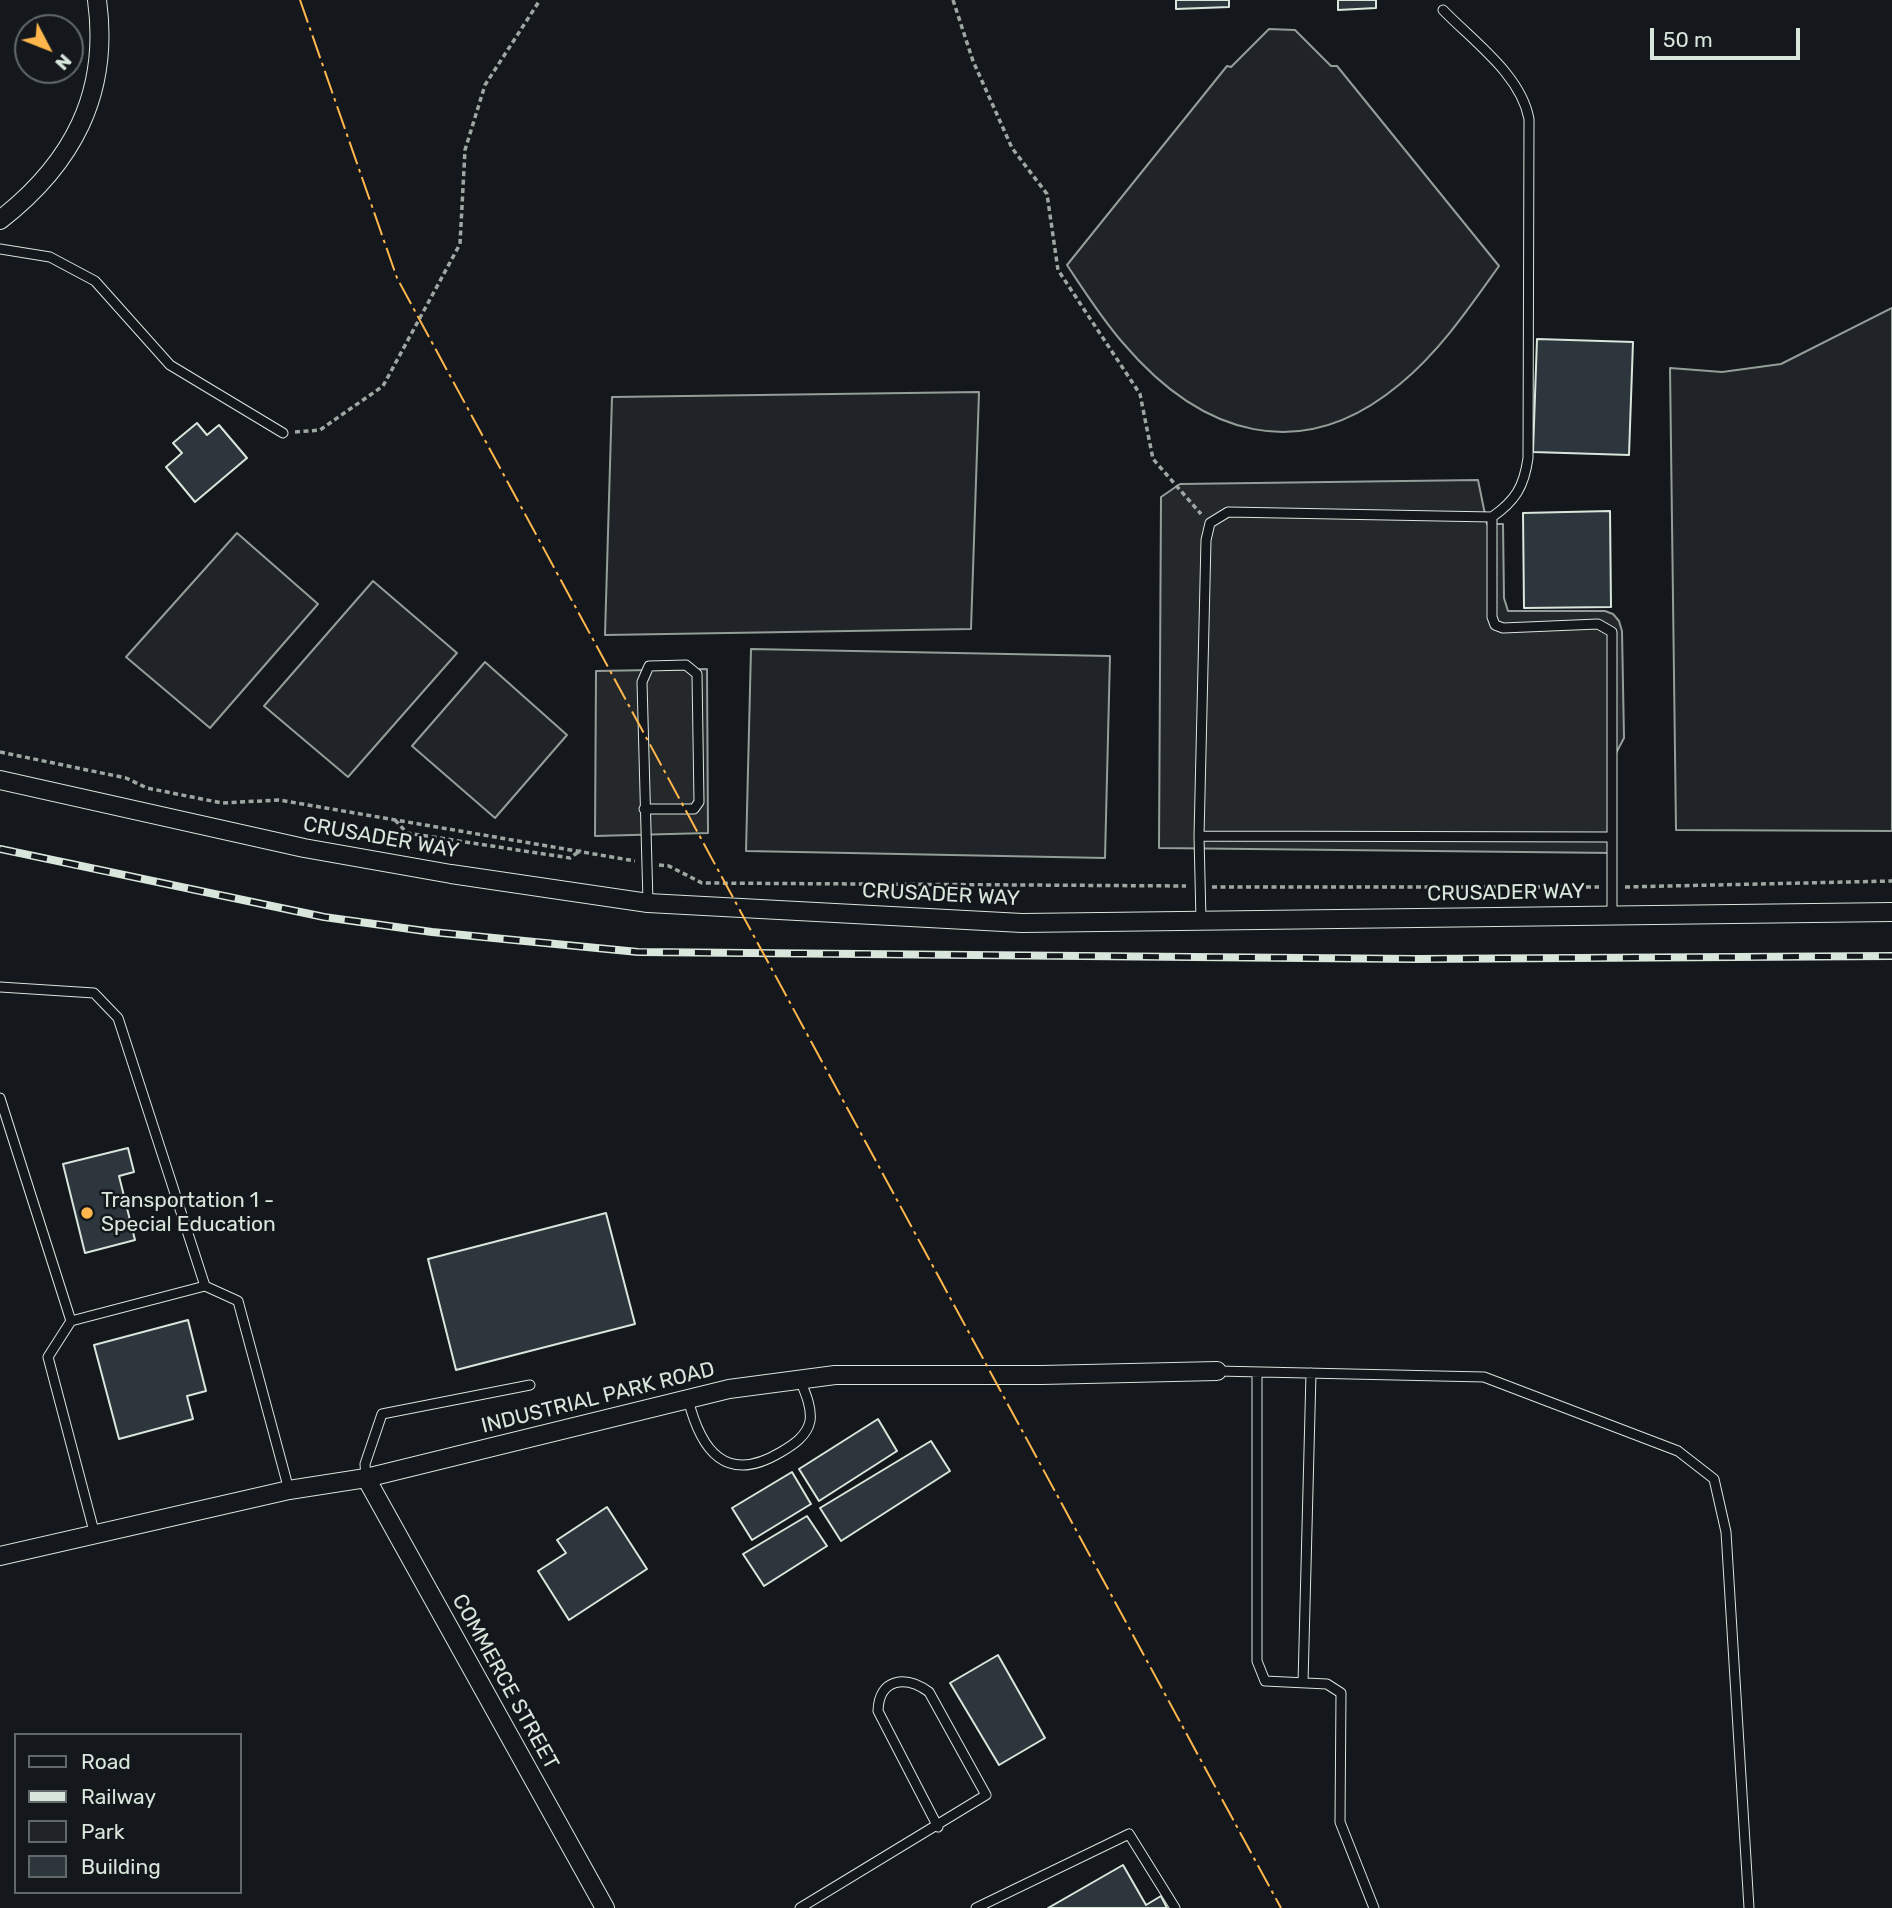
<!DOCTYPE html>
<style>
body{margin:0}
#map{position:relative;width:1892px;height:1908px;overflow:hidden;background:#14181c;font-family:Rubik,sans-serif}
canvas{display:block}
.legend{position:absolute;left:14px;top:1733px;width:228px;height:161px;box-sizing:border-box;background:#14181c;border:2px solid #626a69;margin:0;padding:9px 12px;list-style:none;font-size:21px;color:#d8e6dc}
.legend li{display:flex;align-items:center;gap:14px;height:35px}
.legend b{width:35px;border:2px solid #626a69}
.north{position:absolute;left:14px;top:14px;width:70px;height:70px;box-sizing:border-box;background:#14181c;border:2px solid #626a69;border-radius:50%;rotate:132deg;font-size:19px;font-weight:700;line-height:28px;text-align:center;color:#d8e6dc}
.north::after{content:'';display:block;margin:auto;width:24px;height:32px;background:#ffb74d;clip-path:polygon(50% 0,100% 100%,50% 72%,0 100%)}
.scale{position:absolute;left:1650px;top:28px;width:150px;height:32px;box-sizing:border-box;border:4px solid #d8e6dc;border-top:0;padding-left:9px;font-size:21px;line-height:24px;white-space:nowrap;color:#d8e6dc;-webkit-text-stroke:5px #14181c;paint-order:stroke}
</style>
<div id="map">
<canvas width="1892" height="1908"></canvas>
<ul class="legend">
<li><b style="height:9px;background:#14181c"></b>Road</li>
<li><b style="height:9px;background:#d8e6dc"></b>Railway</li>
<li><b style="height:19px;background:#202428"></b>Park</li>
<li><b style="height:19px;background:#2c363c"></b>Building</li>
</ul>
<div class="north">N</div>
<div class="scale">50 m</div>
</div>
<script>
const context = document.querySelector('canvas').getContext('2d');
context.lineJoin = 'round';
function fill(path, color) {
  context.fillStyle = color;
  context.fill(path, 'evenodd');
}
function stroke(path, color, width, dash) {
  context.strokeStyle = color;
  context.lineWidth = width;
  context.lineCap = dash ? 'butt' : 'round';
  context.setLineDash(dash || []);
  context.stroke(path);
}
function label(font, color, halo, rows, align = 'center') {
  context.font = font + ' Rubik,sans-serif';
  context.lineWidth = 5;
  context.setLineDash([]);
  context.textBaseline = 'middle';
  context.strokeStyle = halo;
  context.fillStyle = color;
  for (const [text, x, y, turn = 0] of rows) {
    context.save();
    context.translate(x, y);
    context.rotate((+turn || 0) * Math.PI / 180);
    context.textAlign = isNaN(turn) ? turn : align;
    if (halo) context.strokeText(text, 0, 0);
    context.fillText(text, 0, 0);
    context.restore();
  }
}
const green = new Path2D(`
 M1269,29L1295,30L1331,66H1337L1499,266C1469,308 1440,351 1400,384C1301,467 1201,435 1123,343C1102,319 1085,292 1067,265L1227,66L1231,67Z
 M1892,308V831L1676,830L1670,368L1722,372L1781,364Z
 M979,392L971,629L605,635L612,397Z
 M237,533L318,604L210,728L126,657Z
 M373,581L457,653L348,777L264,706Z
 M751,649L1110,656L1105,858L746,851Z
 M485,662L567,735L495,818L412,746Z`);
const parking = new Path2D(`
 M1478,480L1487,524H1503L1504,598L1508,611H1605L1613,614L1619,621L1622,631L1624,738L1615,755L1613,853L1159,848L1161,497L1180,484Z
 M707,669L708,833L595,836L596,671Z`);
const building = new Path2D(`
 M1176,0H1229V7L1176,9Z
 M1338,0H1376V8L1338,10Z
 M1537,339L1633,342L1629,455L1533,452Z
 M197,423L207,435L219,425L247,458L195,502L166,467L182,453L173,443Z
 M1610,511L1611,607L1524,608L1523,513Z
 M128,1148L134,1172L119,1176L135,1240L85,1253L63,1164Z
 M606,1213L635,1324L456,1370L428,1259Z
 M188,1320L206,1391L187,1396L193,1419L119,1439L94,1345Z
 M878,1419L897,1451L819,1501L799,1469Z
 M931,1441L950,1471L841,1541L820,1508Z
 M792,1472L811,1504L752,1540L732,1508Z
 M607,1507L647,1569L569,1620L538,1571L566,1553L557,1540Z
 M807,1516L827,1546L764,1586L743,1554Z
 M998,1655L1045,1738L999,1765L950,1683Z
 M1123,1865L1146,1905L1161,1896L1167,1908H1048Z`);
const path = new Path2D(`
 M953,0L973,61L1012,148L1047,194L1058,270L1140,394L1153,459L1201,514
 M295,432L320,430L383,386L460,244L465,150L485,85L540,0
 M0,752L126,778L147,788L222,803L279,800L635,861
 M395,820L407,833L570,858L581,850
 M659,865L669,866L702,883L1186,886
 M1212,887H1599
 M1625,887L1892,881`);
const service = new Path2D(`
 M1443,10C1474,42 1521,75 1529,119L1528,458C1524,487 1515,501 1492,517
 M0,249L50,257L95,281L170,365L283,433
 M644,809H694L699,802L697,674L686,665L649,666L642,682L648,903
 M1199,836L1610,837
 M1201,920L1199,836L1206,540L1210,523L1228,512L1492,517V617L1495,625L1503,628L1598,624L1612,632V914
 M0,987L94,993L118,1018L205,1286L238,1301L289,1490
 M0,1098L71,1321L48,1357L95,1535
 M71,1321L205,1286
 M1217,1371L1484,1377L1678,1451L1714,1479L1726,1532L1749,1908
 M1257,1372V1661L1265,1681L1327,1684L1341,1693L1340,1822L1374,1908
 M688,1399C701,1451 726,1485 781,1452C793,1445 807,1436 810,1421C812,1407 805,1392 800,1380
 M366,1478L365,1464L382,1414L530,1385
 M1303,1683L1311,1373
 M800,1908L986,1795L929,1692C906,1675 879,1678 878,1711L938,1827
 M976,1908L1129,1834L1175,1908`);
const minor = new Path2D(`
 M0,220C72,164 110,94 97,0
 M0,780L304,848L451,874L648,903L1022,923L1892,912
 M366,1478L605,1908
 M0,1556L289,1490L366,1478L729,1389L835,1375H1042L1217,1371`);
const rail = new Path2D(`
 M0,849L324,917L432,932L638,952L1415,959L1892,956`);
const power = new Path2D(`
 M300,0L397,278L1281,1908`);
const markers = [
 [87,1213,7,"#ffb74d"]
];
const streetNames = [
 ["CRUSADER WAY",381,838,10],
 ["CRUSADER WAY",1506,893,-1],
 ["CRUSADER WAY",941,895,3],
 ["INDUSTRIAL PARK ROAD",598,1398,-14],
 ["COMMERCE STREET",505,1682,61]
];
const poiNames = [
 ["Transportation 1 -",101,1201],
 ["Special Education",101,1225]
];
fill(green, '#202428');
stroke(green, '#939e99', 2);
fill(parking, '#24282b');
stroke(parking, '#939e99', 2);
fill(building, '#2c363c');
stroke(building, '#d8e6dc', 2);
stroke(service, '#d8e6dc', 11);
stroke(minor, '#d8e6dc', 20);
stroke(path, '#9da8a2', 3.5, [5, 3.5]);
stroke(service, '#14181c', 9);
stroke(minor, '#14181c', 18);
stroke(rail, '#d8e6dc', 8);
stroke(rail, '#14181c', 5, [16]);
stroke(power, '#ffb74d', 2, [24, 5, 3.5, 5]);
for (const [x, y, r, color] of markers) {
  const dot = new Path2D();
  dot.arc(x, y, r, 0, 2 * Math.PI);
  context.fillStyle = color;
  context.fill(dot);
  stroke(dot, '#14181c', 2.5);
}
label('21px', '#d8e6dc', '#14181c', streetNames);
label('21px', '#d8e6dc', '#14181c', poiNames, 'left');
</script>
